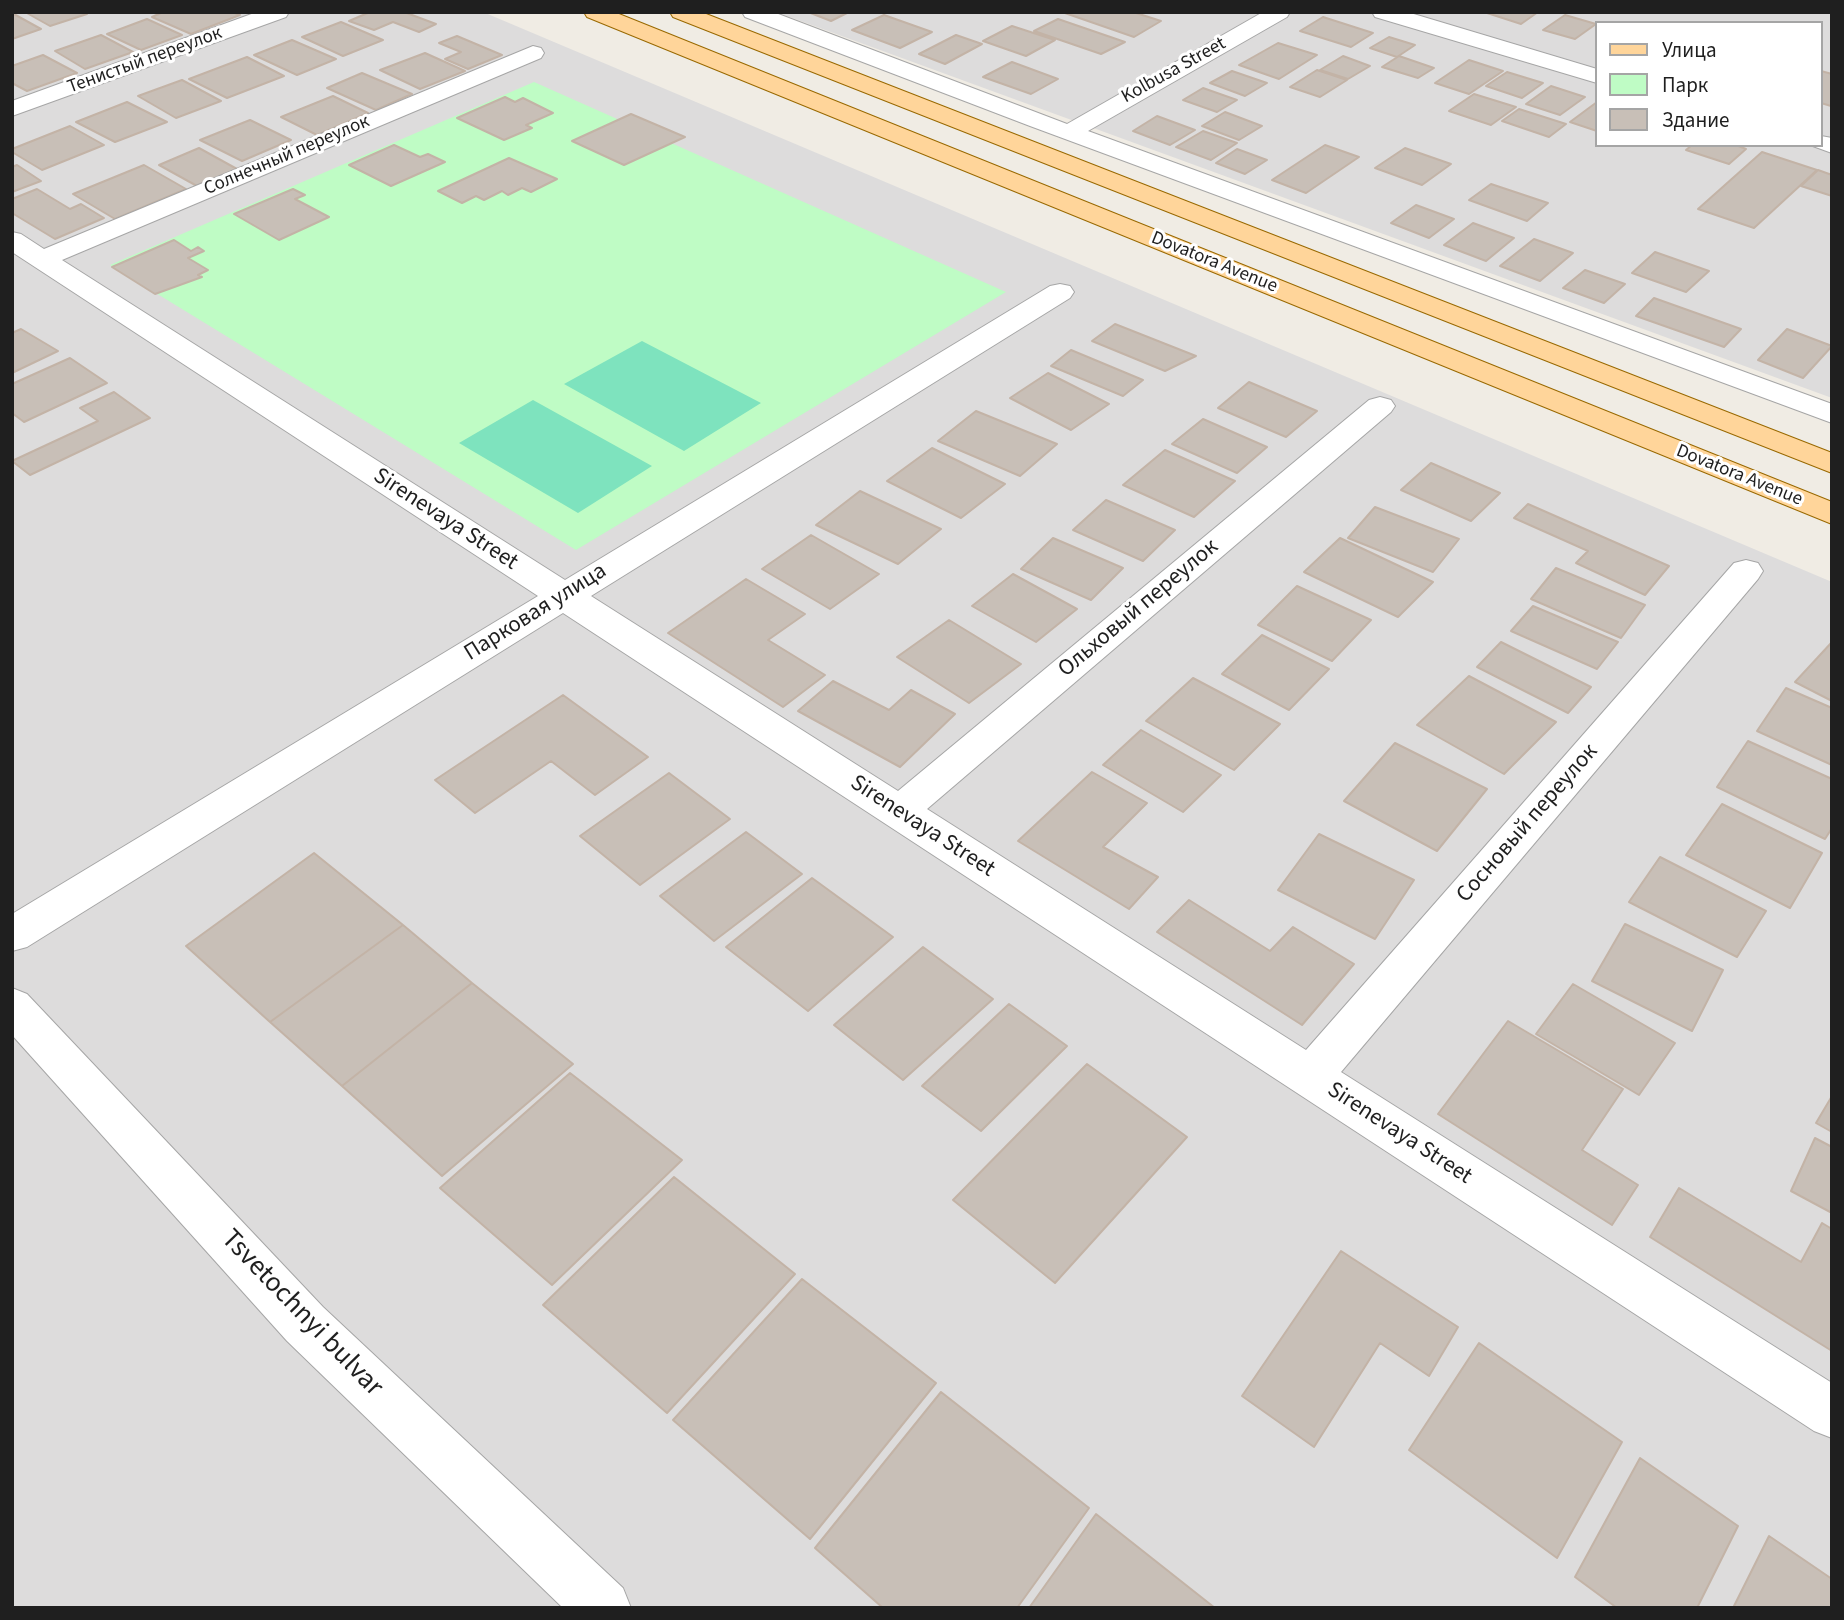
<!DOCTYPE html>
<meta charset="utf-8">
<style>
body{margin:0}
#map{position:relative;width:1844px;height:1620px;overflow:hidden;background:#f0ece4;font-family:"Source Sans 3",sans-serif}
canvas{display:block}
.frame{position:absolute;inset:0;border:14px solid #1f1f1f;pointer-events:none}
.legend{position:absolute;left:1595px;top:21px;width:228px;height:126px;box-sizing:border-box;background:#fff;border:2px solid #a5a5a5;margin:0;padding:9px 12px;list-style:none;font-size:21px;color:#1f1f1f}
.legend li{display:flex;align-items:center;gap:14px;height:35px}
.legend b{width:35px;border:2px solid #a5a5a5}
</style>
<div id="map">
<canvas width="1844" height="1620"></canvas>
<div class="frame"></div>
<ul class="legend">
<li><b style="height:9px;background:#ffd59a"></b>Улица</li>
<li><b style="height:19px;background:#bffcc5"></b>Парк</li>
<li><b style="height:19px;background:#c8bfb7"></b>Здание</li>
</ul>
</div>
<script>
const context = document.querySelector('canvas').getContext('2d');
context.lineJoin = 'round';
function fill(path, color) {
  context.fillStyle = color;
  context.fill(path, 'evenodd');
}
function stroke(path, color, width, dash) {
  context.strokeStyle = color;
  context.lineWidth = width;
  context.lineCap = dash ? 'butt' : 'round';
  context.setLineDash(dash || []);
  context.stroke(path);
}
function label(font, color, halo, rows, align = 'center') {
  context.font = font + ' "Source Sans 3",sans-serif';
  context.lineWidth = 6;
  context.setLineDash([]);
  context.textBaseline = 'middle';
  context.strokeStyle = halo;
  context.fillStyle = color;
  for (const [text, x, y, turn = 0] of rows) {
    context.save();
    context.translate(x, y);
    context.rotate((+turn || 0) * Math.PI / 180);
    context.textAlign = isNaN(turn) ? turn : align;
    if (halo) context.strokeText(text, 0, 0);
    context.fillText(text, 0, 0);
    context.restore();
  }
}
const residential = new Path2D(`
 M12,12H483L1832,582V1608H12Z
 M776,12H1832V398ZM1597,23H1821V145H1597Z`);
const park = new Path2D(`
 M534,82L1006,292L576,550L110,265Z`);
const pitch = new Path2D(`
 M642,341L761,403L684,451L564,384Z
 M533,400L652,466L578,513L459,443Z`);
const building = new Path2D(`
 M25,12H83L87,14L50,26Z
 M163,12H232L240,15L191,34L152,17Z
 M370,12H404L436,24L419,32L393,22L374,30L349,21Z
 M808,12H849L831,21Z
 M1062,12H1133L1161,21L1134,37Z
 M1484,12H1538L1521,24Z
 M12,13L41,29L12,39Z
 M884,15L932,32L900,48L852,30Z
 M1565,15L1596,24L1575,39L1543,30Z
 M1323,17L1373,33L1351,47L1300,31Z
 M147,19L182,35L141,50L107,34Z
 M1058,19L1125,42L1101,54L1034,31Z
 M341,22L383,40L343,56L302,37Z
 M1012,26L1055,40L1026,56L983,41Z
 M101,35L133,52L85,69L55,51Z
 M956,35L982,44L945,64L919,54Z
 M457,36L502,55L468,69L445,59L461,52L439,43Z
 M1389,37L1415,45L1397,57L1370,48Z
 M292,40L336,59L297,75L254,55Z
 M1278,43L1317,55L1279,79L1239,65Z
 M425,53L465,71L420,89L380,70Z
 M43,55L77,73L27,91L12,83V66Z
 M1343,56L1370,66L1348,79L1320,70Z
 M1399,56L1434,68L1418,78L1382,67Z
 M247,57L284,76L227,98L189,79Z
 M1469,60L1503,71L1469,94L1435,83Z
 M1012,62L1058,79L1031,94L983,77Z
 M1317,70L1347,80L1320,97L1290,87Z
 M1232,71L1267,83L1245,96L1210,83Z
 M1821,71L1832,74L1831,106L1821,103Z
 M1507,72L1543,83L1522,98L1486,86Z
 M362,73L412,94L376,110L327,88Z
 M182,80L221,101L176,118L138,96Z
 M1551,86L1585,97L1560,115L1526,104Z
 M1203,88L1237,100L1217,112L1183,100Z
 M1474,94L1516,107L1491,125L1449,111Z
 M333,96L368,113L317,135L281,117Z
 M505,97L515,102L523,98L553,113L526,125L532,128L504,140L457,118Z
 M127,102L167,122L115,142L76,122Z
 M1597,102V131L1570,122Z
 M1519,109L1566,124L1549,137L1502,121Z
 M1225,112L1262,126L1239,140L1202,126Z
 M631,114L685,137L624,165L572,141Z
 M1157,116L1195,130L1170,145L1133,131Z
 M250,120L291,140L242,161L200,140Z
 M70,126L104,145L42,170L12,152V149Z
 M1203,131L1237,143L1211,160L1176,147Z
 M394,145L420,157L428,154L445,162L391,186L349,165Z
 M1325,145L1359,157L1306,193L1272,180Z
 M1692,145H1736L1746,149L1729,164L1686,150Z
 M199,148L237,169L197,186L159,165Z
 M1405,148L1451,164L1422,185L1375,168Z
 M1237,149L1267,160L1245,174L1216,163Z
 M1762,152L1817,170L1754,228L1698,209Z
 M509,158L557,179L531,192L522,188L508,195L502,191L484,200L476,196L462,203L438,191Z
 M17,165L41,181L12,192V167Z
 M144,165L186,189L115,219L73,194Z
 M1818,170L1832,175V196L1801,186Z
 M1491,184L1548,203L1527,221L1469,200Z
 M37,189L70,209L81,204L104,218L55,239L12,213V199Z
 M293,189L305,195L295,199L329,217L279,240L234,214Z
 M1416,205L1454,219L1429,238L1391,223Z
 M1473,223L1514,238L1486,261L1444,245Z
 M1534,239L1573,253L1540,281L1500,266Z
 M174,240L191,251L198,247L204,251L188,258L208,270L198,275L202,277L155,294L112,267Z
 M1655,252L1709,271L1686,292L1632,273Z
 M1585,270L1625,284L1604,303L1563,288Z
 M1654,298L1741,329L1724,347L1636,316Z
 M1115,324L1196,356L1165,371L1092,341Z
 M21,329L58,351L12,373V333Z
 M1787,329L1832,346L1803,378L1758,360Z
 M1071,350L1143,380L1123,396L1051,366Z
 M70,358L107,383L24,422L12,413V384Z
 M1048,373L1109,404L1071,430L1010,398Z
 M1249,382L1317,411L1286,437L1218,408Z
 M114,392L150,418L30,475L12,461L98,421L80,408Z
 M976,411L1057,444L1020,476L938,441Z
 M1203,419L1267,447L1237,473L1172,444Z
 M932,448L1005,484L961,518L887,481Z
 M1165,450L1235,481L1194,517L1123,485Z
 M1431,463L1500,493L1471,521L1401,490Z
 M860,491L941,529L898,564L816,525Z
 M1106,500L1175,530L1143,561L1073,530Z
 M1528,504L1669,566L1645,595L1576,563L1588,551L1514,518Z
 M1375,507L1459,539L1433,572L1348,538Z
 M811,535L879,574L830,609L762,569Z
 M1053,538L1123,568L1091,600L1021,569Z
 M1340,538L1433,582L1398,617L1304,572Z
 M1556,568L1645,605L1621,638L1531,599Z
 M1013,574L1077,609L1036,642L972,606Z
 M746,579L805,614L768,640L825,675L783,707L668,633Z
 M1297,586L1371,620L1332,661L1258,625Z
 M1533,606L1618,642L1597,669L1511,631Z
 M949,620L1021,664L969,703L897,657Z
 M1262,635L1329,669L1289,710L1222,674Z
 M1501,642L1591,687L1568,713L1477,667Z
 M1832,642V701L1795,682Z
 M1469,676L1556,722L1504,774L1417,725Z
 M1193,678L1280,724L1234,770L1146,721Z
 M833,681L889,710L911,690L955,714L900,767L798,711Z
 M1786,688L1832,708V765L1757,731Z
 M563,695L648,757L595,795L551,761L475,813L435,780Z
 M1141,730L1221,775L1183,812L1103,765Z
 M1748,741L1832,779V828L1825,839L1717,787Z
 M1395,743L1487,789L1437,851L1344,801Z
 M1092,772L1147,803L1103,847L1158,877L1129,909L1018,841Z
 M669,773L730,819L640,885L580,836Z
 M1722,804L1822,853L1790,908L1686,855Z
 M746,832L802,874L714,941L660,896Z
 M1319,834L1414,880L1375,939L1278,890Z
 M314,853L403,925L270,1022L186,946Z
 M1660,857L1766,911L1737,957L1629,902Z
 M812,878L893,937L808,1011L726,947Z
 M1189,900L1270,951L1293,927L1354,964L1302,1025L1157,932Z
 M1625,924L1723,970L1692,1031L1592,981Z
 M403,925L472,983L342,1086L270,1022Z
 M923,947L993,999L903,1080L834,1025Z
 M472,983L573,1064L442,1176L342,1086Z
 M1573,984L1675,1043L1639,1095L1536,1034Z
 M1009,1004L1067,1046L981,1131L922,1086Z
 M1508,1021L1623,1089L1582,1150L1638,1185L1612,1225L1438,1114Z
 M1087,1064L1187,1137L1055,1283L953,1200Z
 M570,1073L682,1160L552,1285L440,1188Z
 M1832,1096V1132L1816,1123Z
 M1815,1138L1832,1147V1213L1791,1191Z
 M674,1177L795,1274L667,1413L543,1305Z
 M1679,1188L1801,1262L1822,1223L1832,1229V1351L1650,1237Z
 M1341,1251L1458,1327L1429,1376L1380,1343L1314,1447L1242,1396Z
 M802,1279L936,1383L810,1539L673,1420Z
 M1479,1343L1622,1442L1557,1558L1409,1450Z
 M941,1392L1089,1508L1017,1608H883L815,1548Z
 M1640,1458L1738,1526L1697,1608H1617L1575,1577Z
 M1096,1514L1215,1608H1029Z
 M1769,1536L1832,1579V1608H1733Z`);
const minor = new Path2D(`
 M257,12H289L286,17L12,116V101Z
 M742,12H773L1067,124L1263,12H1290L1287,17L1088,131L1832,404V423L1030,126L745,17Z
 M1372,12H1407L1597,69V83L1375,17Z
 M533,46L541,48L544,53L541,58L62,260L565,580L1050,286L1060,284L1070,286L1074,292L1070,298L591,596L898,791L1369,400L1380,397L1391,400L1395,406L1391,412L927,809L1306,1050L1734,563L1746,560L1758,563L1763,571L1758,579L1341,1072L1832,1383V1438L1814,1431L563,613L27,947L12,951V914L538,596L12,252V232L21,234L44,249Z
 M1821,136L1832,138V153L1810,145H1821Z
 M12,988L27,994L323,1307L623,1588L631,1608H563L287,1341L12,1035Z`);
const major = new Path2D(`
 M584,12H614L1832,502V524L587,17Z
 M670,12H701L1832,453V473L673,17Z`);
const farStreetnames = [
 ["Тенистый переулок",145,61,-20],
 ["Kolbusa Street",1174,71,-29],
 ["Солнечный переулок",287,156,-23],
 ["Dovatora Avenue",1214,263,22],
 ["Dovatora Avenue",1739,476,22]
];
const streetNames = [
 ["Sirenevaya Street",445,520,33],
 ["Ольховый переулок",1139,609,-40],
 ["Парковая улица",536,613,-32],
 ["Сосновый переулок",1528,824,-49],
 ["Sirenevaya Street",922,827,33],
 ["Sirenevaya Street",1399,1134,33]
];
const nearStreetnames = [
 ["Tsvetochnyi bulvar",301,1314,46]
];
fill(residential, '#dddcdc');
fill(park, '#bffcc5');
fill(pitch, '#7ee3be');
fill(building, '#c8bfb7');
stroke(building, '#c3b3a6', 2);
stroke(minor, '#a6a6a6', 2);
stroke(major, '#996900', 2);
fill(minor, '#fff');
fill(major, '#ffd59a');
label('19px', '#1f1f1f', '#fff', farStreetnames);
label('23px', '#1f1f1f', '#fff', streetNames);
label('28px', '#1f1f1f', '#fff', nearStreetnames);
</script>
